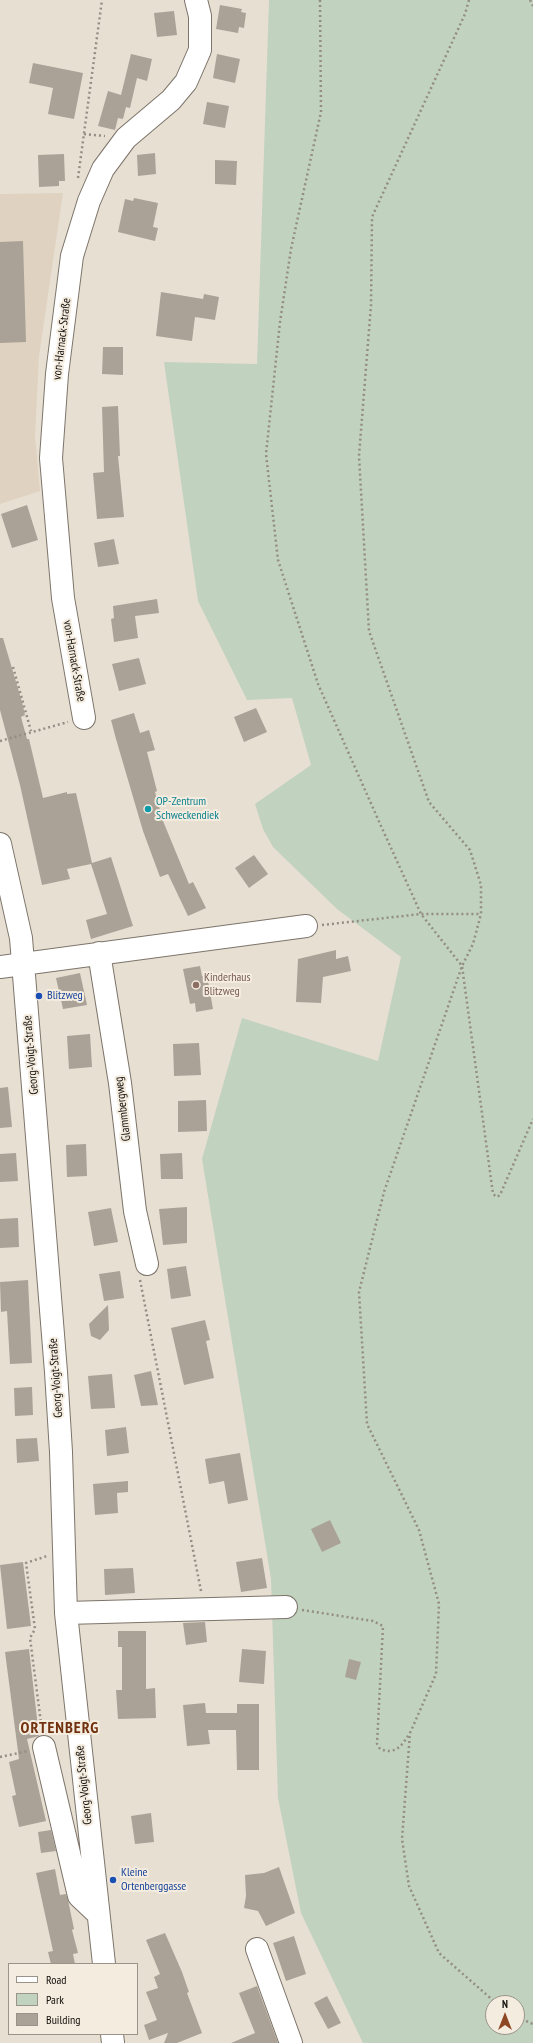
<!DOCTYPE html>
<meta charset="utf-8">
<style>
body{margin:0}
#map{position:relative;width:533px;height:2043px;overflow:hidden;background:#e8dfd3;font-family:"PT Sans Narrow",sans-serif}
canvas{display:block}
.legend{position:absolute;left:8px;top:1963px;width:130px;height:72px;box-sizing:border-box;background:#f5ece0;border:1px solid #9a938a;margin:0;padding:5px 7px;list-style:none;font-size:12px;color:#110e0a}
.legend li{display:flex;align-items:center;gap:8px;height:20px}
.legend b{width:20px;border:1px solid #9a938a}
.north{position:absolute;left:485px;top:1995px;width:40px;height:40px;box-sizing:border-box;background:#f5ece0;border:1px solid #9a938a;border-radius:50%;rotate:0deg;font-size:11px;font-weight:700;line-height:16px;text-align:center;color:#110e0a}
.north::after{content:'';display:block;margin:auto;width:14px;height:18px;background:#8e4723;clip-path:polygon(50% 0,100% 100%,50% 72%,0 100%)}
</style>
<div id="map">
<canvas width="533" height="2043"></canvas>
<ul class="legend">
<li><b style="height:5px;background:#fff"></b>Road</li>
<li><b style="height:11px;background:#c1d2be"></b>Park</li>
<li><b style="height:11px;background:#aaa297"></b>Building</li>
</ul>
<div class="north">N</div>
</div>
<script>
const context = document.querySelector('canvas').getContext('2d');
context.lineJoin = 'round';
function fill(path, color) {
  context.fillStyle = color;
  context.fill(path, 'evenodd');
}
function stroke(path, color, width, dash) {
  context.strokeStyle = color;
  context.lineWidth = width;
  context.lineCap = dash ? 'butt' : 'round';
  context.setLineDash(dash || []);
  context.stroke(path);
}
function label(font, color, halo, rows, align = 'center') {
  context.font = font + ' "PT Sans Narrow",sans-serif';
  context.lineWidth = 4;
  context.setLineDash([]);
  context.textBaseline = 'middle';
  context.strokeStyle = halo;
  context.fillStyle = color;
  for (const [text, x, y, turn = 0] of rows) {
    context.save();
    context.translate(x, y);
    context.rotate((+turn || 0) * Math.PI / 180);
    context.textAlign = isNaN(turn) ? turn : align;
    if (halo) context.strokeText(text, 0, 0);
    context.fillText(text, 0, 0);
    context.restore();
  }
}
const built = new Path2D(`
 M63,193L39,356L35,437L40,491L0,504V194Z`);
const green = new Path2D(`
 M269,0H533V2043H363L301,1913L278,1798L271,1579L202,1159L242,1018L378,1061L401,957L337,909L273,847L263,829L255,804L311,765L292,698L247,700L198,601L164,362L257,364ZM493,2003H517V2027H493Z`);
const building = new Path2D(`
 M220,5L242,9L241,12L246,13L244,28L239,27L238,33L216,29Z
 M174,11L177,35L157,37L154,13Z
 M131,54L152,59L147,81L137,78L130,108L126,107L123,119L118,118L115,130L98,126L108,91L121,95Z
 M217,54L240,59L235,83L213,78Z
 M33,63L83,73L74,119L48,114L53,88L29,83Z
 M207,102L229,106L225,128L203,124Z
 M155,153L156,174L138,176L137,155Z
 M64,154L65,181H59V186L39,187L38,155Z
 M215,160L237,161L236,185L215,184Z
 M134,198L158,203L153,227L158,228L155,241L118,232L125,199L133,201Z
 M23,241L26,342L0,343V242Z
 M161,292L203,299L204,294L219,297L215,320L195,317L192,341L156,336Z
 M103,347H123V375L102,374Z
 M118,406L120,456H118L124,517L97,519L93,473L104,472L102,407Z
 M27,505L38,540L12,548L1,514Z
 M114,539L119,564L98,567L94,543Z
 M157,599L159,613L135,616L138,638L114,642L111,619L114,618L113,606Z
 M0,638H3L22,702L25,715L21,717L27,739H29L43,798L67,792V794L76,793L92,863L111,857L133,926L91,939L86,920L107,914L91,864L67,869L70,879L42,885L20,785L0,710Z
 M139,658L146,684L119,691L112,664Z
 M256,708L267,732L244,742L234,717Z
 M134,713L140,733L149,730L155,750L147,752L157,791L155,792L163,821L189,884L193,882L206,908L188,916L168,874L160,877L143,831L116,739L111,720Z
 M254,855L268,874L249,888L235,868Z
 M336,950V959L348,956L351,971L323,977L321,1003L296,1002L298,959Z
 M200,966L202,976L207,975L213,1009L196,1012L195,1003L190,1004L183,969Z
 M80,973L87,1005L63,1009L56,978Z
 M90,1034L92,1067L69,1069L67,1036Z
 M199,1043L201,1075L174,1076L173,1044Z
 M8,1087L12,1127L0,1128V1088Z
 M206,1100L207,1131L178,1132V1101Z
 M86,1144L87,1176L67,1177L66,1145Z
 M16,1153L18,1181L0,1182V1154Z
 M182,1153L183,1179H161L160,1154Z
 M187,1207V1243L163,1245L159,1209Z
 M111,1208L118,1242L94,1246L88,1212Z
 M18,1218L19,1247L0,1248V1219Z
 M186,1266L191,1296L171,1299L167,1269Z
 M120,1271L124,1298L104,1301L99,1274Z
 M28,1280L32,1363L10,1364L7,1311L1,1312L0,1282Z
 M108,1305L109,1330L100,1340L91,1336L89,1324Z
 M205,1320L210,1340L206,1341L214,1378L184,1385L171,1328Z
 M151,1371L158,1405L141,1406L134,1375Z
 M112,1374L115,1408L91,1409L88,1376Z
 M32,1387L33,1415L15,1416L14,1388Z
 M126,1427L129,1453L107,1456L105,1430Z
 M37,1438L39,1461L17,1463L16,1439Z
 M240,1453L248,1500L228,1504L224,1481L209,1484L205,1459Z
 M128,1481V1492L117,1493L118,1513L95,1515L93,1484Z
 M330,1520L341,1543L322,1552L311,1529Z
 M262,1558L267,1588L241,1592L236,1562Z
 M23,1562L31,1626L7,1629L0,1565Z
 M133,1568L135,1593L105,1595L104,1569Z
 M205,1622L207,1642L186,1645L183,1623Z
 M118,1631H146V1689L155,1688L156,1718L118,1719L116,1690H122V1647H118Z
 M29,1649L39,1736L27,1739L46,1821L19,1827L12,1796L16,1795L9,1762L19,1759L5,1652Z
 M242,1649L266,1651L264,1684L239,1682Z
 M349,1659L361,1662L356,1680L345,1677Z
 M205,1703L206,1713H237V1704H259V1770H237L236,1730H208L210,1744L187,1746L183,1705Z
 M151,1813L154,1842L135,1844L131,1816Z
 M51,1830L56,1851L41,1853L38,1832Z
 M279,1867L295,1913L266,1926L258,1911L244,1908L246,1896L245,1875L264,1873Z
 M55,1869L60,1895L66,1894L68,1900L74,1929L72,1930L78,1953L73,1954L75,1964H51L48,1952L53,1951L36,1873Z
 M165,1933L182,1972L189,1992L187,1993L202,2033L177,2043H164L168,2033L149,2040L144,2025L157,2020L146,1992L158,1988L154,1977L160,1974L146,1940Z
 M294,1936L306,1974L286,1981L273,1943Z
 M257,1986L278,2043H231L255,2033L239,1993Z
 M327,1996L341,2023L328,2029L314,2003Z`);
const path = new Path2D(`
 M320,0L321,112L291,249L280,322L266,454L278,560L318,684L381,826L421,914L462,966L493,1194L497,1197L500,1195L533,1119
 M469,0L465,14L372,217L371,305L359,456L369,631L429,802L470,850L481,885V914L473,944L462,966L384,1192L359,1292L367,1424L419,1530L439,1604L436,1674L410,1733L402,1839L409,1886L439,1953L496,2003
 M530,0L533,6
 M84,134L105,136
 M78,178L102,0
 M13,667L31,731
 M0,741L68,722
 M322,925L421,914H481
 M140,1280L201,1591
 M302,1610L373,1621L383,1626L377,1744L380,1749C395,1755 402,1746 409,1734
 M42,1731L30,1638L35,1629L26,1563L47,1556
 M0,1757L28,1751
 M517,2017L533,2024`);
const minor = new Path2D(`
 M84,718L63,598L51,458L57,374L72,256L89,201L103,169L126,138L171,100L186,82L200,50V16L196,0
 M0,844L21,938L56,1372L61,1452L66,1613L104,1964
 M99,953L120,1083L135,1211L147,1264
 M0,967L306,926
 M66,1613L286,1607
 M44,1747L79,1896L97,1913
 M257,1949L291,2043
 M112,2034L113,2043`);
const markers = [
 [148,809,4,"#0f9aa8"],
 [196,985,4,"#8d6e63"],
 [39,996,4,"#1a4fb4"],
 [113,1880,4,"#1a4fb4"]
];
const streetNames = [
 ["von-Harnack-Straße",62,339,-83],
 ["von-Harnack-Straße",74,661,80],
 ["Georg-Voigt-Straße",31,1055,-95],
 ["Glammbergweg",123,1109,-97],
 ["Georg-Voigt-Straße",56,1378,-94],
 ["Georg-Voigt-Straße",84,1785,-96]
];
const cultureNames = [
 ["OP-Zentrum",156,802],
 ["Schweckendiek",156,816]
];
const educationNames = [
 ["Kinderhaus",204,978],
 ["Blitzweg",204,992]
];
const transitNames = [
 ["Blitzweg",47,996],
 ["Kleine",121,1873],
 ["Ortenberggasse",121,1887]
];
const districtNames = [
 ["ORTENBERG",60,1728]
];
fill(built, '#dfd2c0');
fill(green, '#c1d2be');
fill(building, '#aaa297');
stroke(minor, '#7c746a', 24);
stroke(path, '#948d84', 2.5, [2, 3]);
stroke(minor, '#fff', 22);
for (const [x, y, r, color] of markers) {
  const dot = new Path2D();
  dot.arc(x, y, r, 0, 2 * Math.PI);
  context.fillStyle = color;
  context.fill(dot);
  stroke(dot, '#f5ece0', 1.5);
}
label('12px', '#110e0a', '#f5ece0', streetNames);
label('12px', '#0d838f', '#f5ece0', cultureNames, 'left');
label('12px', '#785e54', '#f5ece0', educationNames, 'left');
label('12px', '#164399', '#f5ece0', transitNames, 'left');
context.letterSpacing = '1px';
label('bold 16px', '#71310f', '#f5ece0', districtNames);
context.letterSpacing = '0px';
</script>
